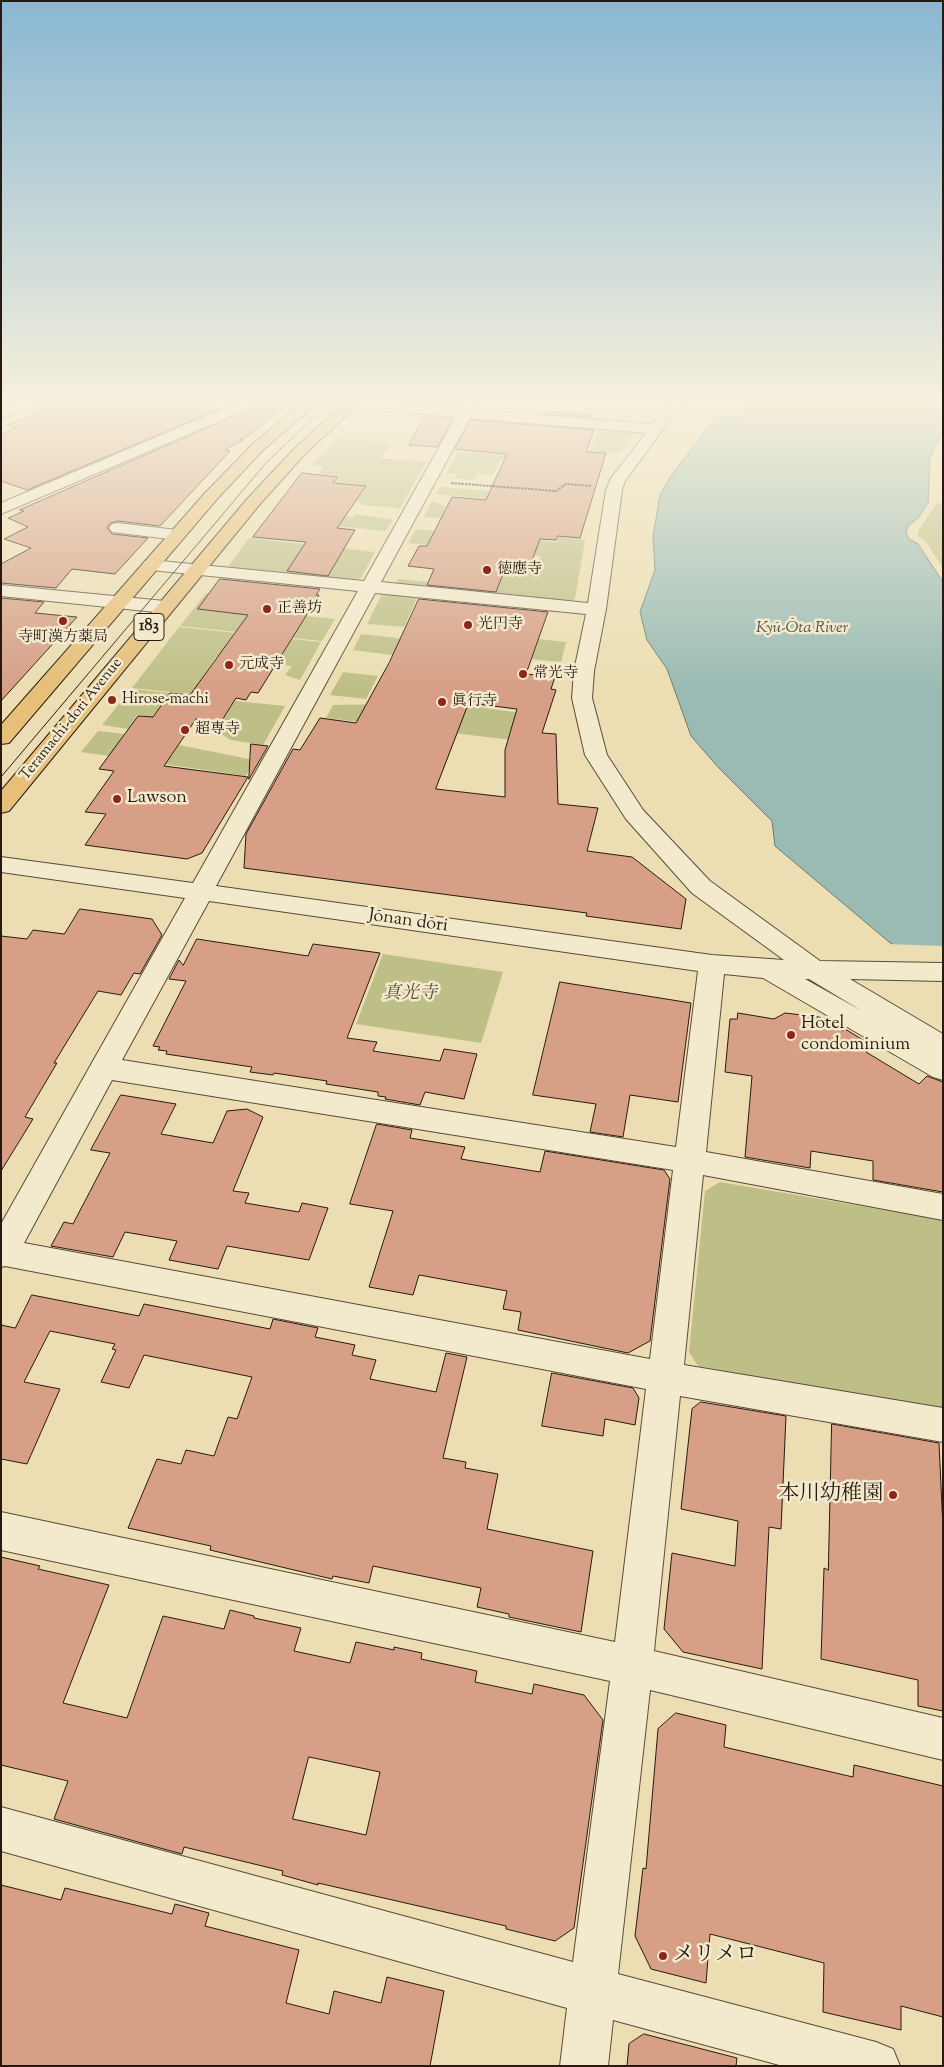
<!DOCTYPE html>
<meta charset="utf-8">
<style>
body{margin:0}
#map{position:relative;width:944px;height:2067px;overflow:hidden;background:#ecdeb2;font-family:"Sorts Mill Goudy",serif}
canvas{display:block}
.frame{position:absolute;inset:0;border:2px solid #281a11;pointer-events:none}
</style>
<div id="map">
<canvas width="944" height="2067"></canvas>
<div class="frame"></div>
</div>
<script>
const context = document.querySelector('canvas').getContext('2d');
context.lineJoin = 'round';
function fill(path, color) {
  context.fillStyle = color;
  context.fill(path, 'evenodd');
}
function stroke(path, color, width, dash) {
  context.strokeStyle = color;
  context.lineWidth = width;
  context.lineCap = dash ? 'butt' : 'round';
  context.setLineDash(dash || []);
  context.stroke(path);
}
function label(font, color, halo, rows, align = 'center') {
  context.font = font + ' "Sorts Mill Goudy","Noto Serif JP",serif';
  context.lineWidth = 5;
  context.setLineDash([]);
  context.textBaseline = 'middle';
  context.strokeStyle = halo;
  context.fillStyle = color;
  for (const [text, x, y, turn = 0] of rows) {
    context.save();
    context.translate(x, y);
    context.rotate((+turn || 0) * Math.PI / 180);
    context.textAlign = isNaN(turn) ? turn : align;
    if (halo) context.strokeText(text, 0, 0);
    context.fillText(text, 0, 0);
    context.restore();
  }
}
const green = new Path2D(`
 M599,427L631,430L635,433L620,453L605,452L601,462L547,448L590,451Z
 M338,438L392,443L381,458L426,462L400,508L363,505L357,501L367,485L336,482L339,476L319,474L324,466L312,465Z
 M458,451L551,458L549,464L501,459L493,475L477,473L474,480L455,478L457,474L447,473Z
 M440,487L526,494L523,502L435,494Z
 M432,501L446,506L441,518L424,517Z
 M937,503L943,504V568L926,542L918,536V531Z
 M356,514L393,520L386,531L267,519L342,516L354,517Z
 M416,529L557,542L559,537L585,540L575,599L566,602L395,585L398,579L492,588L501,578L507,567L535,570L541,556L408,543Z
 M249,538L359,550L375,552L361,578L350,580L233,569L229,565Z
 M206,593L230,595L222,607L335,619L322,641L180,626Z
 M390,594L418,596L404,627L367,624L381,596Z
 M179,627L321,642L300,680L285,675L292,666L273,664L282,655L289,643L216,657L191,694L132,688Z
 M361,634L467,646L500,635L566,642L561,662L494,655L489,668L353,650Z
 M343,672L378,676L366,699L330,695Z
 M131,689L169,693L152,717L137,715L128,729L102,725Z
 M235,701L285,706L263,745L231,740L216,731Z
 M448,703L536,715L529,742L326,718L333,705Z
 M98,731L124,734L114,749L172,756L179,745L254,760L246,776L81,752Z
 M383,954L503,972L481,1043L356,1024Z
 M720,1182L943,1220V1410L698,1366L689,1352L705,1191Z`);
const water = new Path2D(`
 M743,401H943V432L930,458L928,503L918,518L908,526L906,532L908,538L918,544L943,582V975L889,942L775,846L772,821L717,766L691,736L667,669L647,640L640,612L655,570L653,536L660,495L672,474L716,417H740L751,412Z`);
const pier = new Path2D(`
 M888,944L943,946V977H941Z`);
const building = new Path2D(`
 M70,401H195L219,409L27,490L1,481V434L17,428L8,425Z
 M269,401H290L251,434L240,440H243L225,450L230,451L160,526L118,521L110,523L107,528L112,534L148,538L115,574L72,569L56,588L1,583V564L31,548L4,539L28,527L8,518L24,511L20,510Z
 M545,411L592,415L591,417L544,414Z
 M425,416L453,419L437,447L409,445Z
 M471,420L594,430L586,452L606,453L580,538L558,536L556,540L540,539L530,566L507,564L496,592L427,585L434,569L408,566L419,546H427L452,497L486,500L507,454L455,449Z
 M302,473L338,477L333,483L366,486L337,528L355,530L328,576L287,571L306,542L253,537Z
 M220,579L320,589L316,595H319L258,693L251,692L246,700L236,698L221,722L196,719L164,766L248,777L202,853L187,859L85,845L106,814L85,812L114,771L99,769L138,716L153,717L170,693L190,695L248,615L198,609Z
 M1,598L44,602L35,613L77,617L1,701Z
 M419,599L548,612L526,674L555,677L551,689L556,690L542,733L556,734L558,804L598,808L587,851L632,857L686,899L681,929L586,916L587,913L244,868L246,834L293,749L300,750L320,718L356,723L389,663ZM469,703L517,709L505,750V797L436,789Z
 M251,744L268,746L249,779Z
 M80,909L152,919L162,935L140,974L134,973L121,995L98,991L54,1063H57L25,1117L33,1119L1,1171V936L27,939L33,930L64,934Z
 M197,939L308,956L313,944L380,953L347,1038L377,1042L373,1051L440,1061L444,1049L477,1054L464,1099L425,1092L420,1105L385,1099L386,1097L378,1096V1092L326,1084L327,1081L274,1073L273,1075L250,1072L252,1067L166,1054L167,1051L158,1050L160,1047L153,1046L186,981L169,979L179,960L183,965Z
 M560,982L691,1003L678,1102L630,1095L623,1137L590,1132L596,1104L533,1095Z
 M738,1013L774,1019L785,1013L819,1017L843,1031L845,1029L873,1046L866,1052L919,1084L927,1076L943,1082V1192L873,1180V1161L811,1151L810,1168L745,1157L752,1076L725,1072L730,1019H737Z
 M121,1095L176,1104L161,1134L213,1143L227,1111L247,1109L263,1117L233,1191L249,1193L245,1203L299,1212L302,1203L328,1208L309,1260L227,1246L218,1269L169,1260L177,1241L125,1232L113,1257L51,1246L64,1222L73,1224L110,1153L91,1150Z
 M377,1124L412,1130L410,1138L465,1147L461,1159L540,1172L545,1151L664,1170L670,1179L650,1341L628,1353L518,1330L521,1312L503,1309L507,1291L419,1275L413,1295L369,1287L393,1211L350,1204Z
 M32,1295L139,1316L144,1304L270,1329L273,1319L318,1328L315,1337L355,1345L352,1355L376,1360L370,1379L436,1392L446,1353L467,1357L443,1458L466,1462L465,1468L498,1474L487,1529L593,1551L581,1632L509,1617V1614L477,1607L481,1588L373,1566L369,1583L333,1576L332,1579L210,1550L211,1546L128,1528L157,1459L181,1464L186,1450L214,1456L228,1417L237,1419L252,1377L144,1355L129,1388L101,1382L116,1350L112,1349L115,1344L50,1331L24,1382L60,1389L27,1464L1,1459V1325L15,1328Z
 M552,1373L633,1388L639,1398L635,1425L605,1419L603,1436L542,1426Z
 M701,1402L786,1416L781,1529L769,1527L762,1669L683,1652L664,1629L672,1553L735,1566L738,1521L681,1509L692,1409Z
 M832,1424L939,1443L943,1528V1711L918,1706V1680L821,1659L824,1568L828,1570Z
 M1,1557L40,1566L38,1569L109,1585L63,1703L127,1718L163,1616L224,1629L230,1610L254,1616V1618L301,1628L294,1651L350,1663L356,1642L394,1650V1647L422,1653L421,1659L477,1671L475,1682L532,1694L534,1684L584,1695L603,1720L574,1928L555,1941L506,1929V1926L318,1883V1885L282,1875L283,1871L184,1847L182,1854L54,1819L68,1781L1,1765ZM309,1757L380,1772L366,1835L293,1819Z
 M676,1713L726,1725L724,1747L853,1777L854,1765L943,1786V2017L901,2006V2030L823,2012L824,1963L710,1934L706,1983L651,1969L635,1936L643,1868L646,1869L658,1729Z
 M1,1885L61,1900L65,1888L172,1914L175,1904L209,1913L205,1926L299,1950L286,2003L329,2014L334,1991L381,2003L387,1977L444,1991L430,2066H1Z
 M644,2034L737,2058L736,2066H627L629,2044Z`);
const path = new Path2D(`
 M451,483L556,491L566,484L592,486`);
const minor = new Path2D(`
 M27,401H49L47,404L1,418V409Z
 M242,401H261L259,404L1,514V503Z
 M306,401H366L460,409L465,401H479L474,410L652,424L670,401H684L625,481L622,490L606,609L594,671L592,698L607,755L643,810L710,881L820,961L943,963V981L850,979L943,1034V1080L933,1077L763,978L724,974L706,1152L943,1194V1220L703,1175L684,1365L943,1408V1442L680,1396L654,1651L943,1718V1760L650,1690L618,1974L876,2042L893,2049L900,2066H783L613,2020L608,2066H560L567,2008L1,1851V1807L573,1962L610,1681L1,1550V1512L615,1642L646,1389L5,1266L1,1267V1224L185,898L1,872V857L193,883L358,591L151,570L145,569L142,565L145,561L151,560L364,581L456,417L313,405L308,404ZM470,418L646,433L611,478L606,490L588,603L381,582ZM375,593L586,614L574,671L572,698L585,755L626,819L692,893L784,960L712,955L216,886ZM209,901L698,971L676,1147L122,1060ZM805,979H809L862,1011ZM112,1080L673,1170L650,1359L24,1243Z
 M118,523L177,530L183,531L186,535L183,539L177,540L112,532L109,528L112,524Z
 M1,585L165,601L172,603L174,607L172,611L165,613L1,596Z`);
const highway = new Path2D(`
 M304,401H320L263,450L217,499L9,743L1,744V725L205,493L253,444Z
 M347,401H362L305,454L260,504L9,811L1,813V791L248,498L295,448Z`);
const tram = new Path2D(`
 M1,777L266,463L308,423L336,401`);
const markers = [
 [487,570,5,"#8f2418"],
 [267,609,5,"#8f2418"],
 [63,621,5,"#8f2418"],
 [468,625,5,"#8f2418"],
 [229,665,5,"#8f2418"],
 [523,674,5,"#8f2418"],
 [112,700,5,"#8f2418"],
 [442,702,5,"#8f2418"],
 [185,730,5,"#8f2418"],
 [117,799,5,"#8f2418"],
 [791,1035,5,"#8f2418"],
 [893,1495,5,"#8f2418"],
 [663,1956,5,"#8f2418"]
];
const farPoinames = [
 ["徳應寺",497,570],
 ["正善坊",277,609],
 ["光円寺",478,625],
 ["寺町漢方薬局",63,638,"center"],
 ["元成寺",239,665],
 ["常光寺",533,674],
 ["Hirose-machi",122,700],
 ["眞行寺",452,702],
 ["超専寺",195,730]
];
const farStreetnames = [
 ["Teramachi-dori Avenue",72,720,-51]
];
const shields = [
 [149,627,30]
];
const shieldNames = [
 ["183",149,627]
];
const farWaternames = [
 ["Kyū-Ōta River",802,629]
];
const poiNames = [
 ["Lawson",127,799],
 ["Hotel",801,1025],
 ["condominium",801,1046]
];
const streetNames = [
 ["Jōnan dōri",408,922,8]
];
const parkNames = [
 ["真光寺",410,995]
];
const nearPoinames = [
 ["本川幼稚園",883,1495],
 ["メリメロ",673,1956,"left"]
];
fill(green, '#bebf87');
fill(water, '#9abbb4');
stroke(water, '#6c7b73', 1);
fill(pier, '#ecdeb2');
fill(building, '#d69f86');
stroke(building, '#281a11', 1);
stroke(minor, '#594b39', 2);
stroke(highway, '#281a11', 2);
stroke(path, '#281a11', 2, [2.5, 1]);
fill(minor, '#f3eacd');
fill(highway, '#e6bf79');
stroke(tram, '#281a11', 1);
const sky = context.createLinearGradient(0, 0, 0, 690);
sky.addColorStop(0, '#89b7d3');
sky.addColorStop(0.58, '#f6f0dc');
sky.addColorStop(1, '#f6f0dc00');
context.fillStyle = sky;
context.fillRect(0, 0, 944, 690);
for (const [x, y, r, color] of markers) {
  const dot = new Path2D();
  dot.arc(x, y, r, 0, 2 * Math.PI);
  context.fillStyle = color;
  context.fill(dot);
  stroke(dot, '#f3eacd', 2);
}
label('15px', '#281a11', '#f3eacd', farPoinames, 'left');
label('15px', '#281a11', '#f3eacd', farStreetnames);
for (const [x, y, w] of shields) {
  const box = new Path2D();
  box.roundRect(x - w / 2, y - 13.5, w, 27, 4);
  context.fillStyle = '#f3eacd';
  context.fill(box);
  stroke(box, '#281a11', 1);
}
label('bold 16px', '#281a11', null, shieldNames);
label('italic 16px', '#50524a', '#f3eacd', farWaternames);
label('18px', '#281a11', '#f3eacd', poiNames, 'left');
label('18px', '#281a11', '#f3eacd', streetNames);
label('italic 18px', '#554c34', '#f3eacd', parkNames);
label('21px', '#281a11', '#f3eacd', nearPoinames, 'right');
</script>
